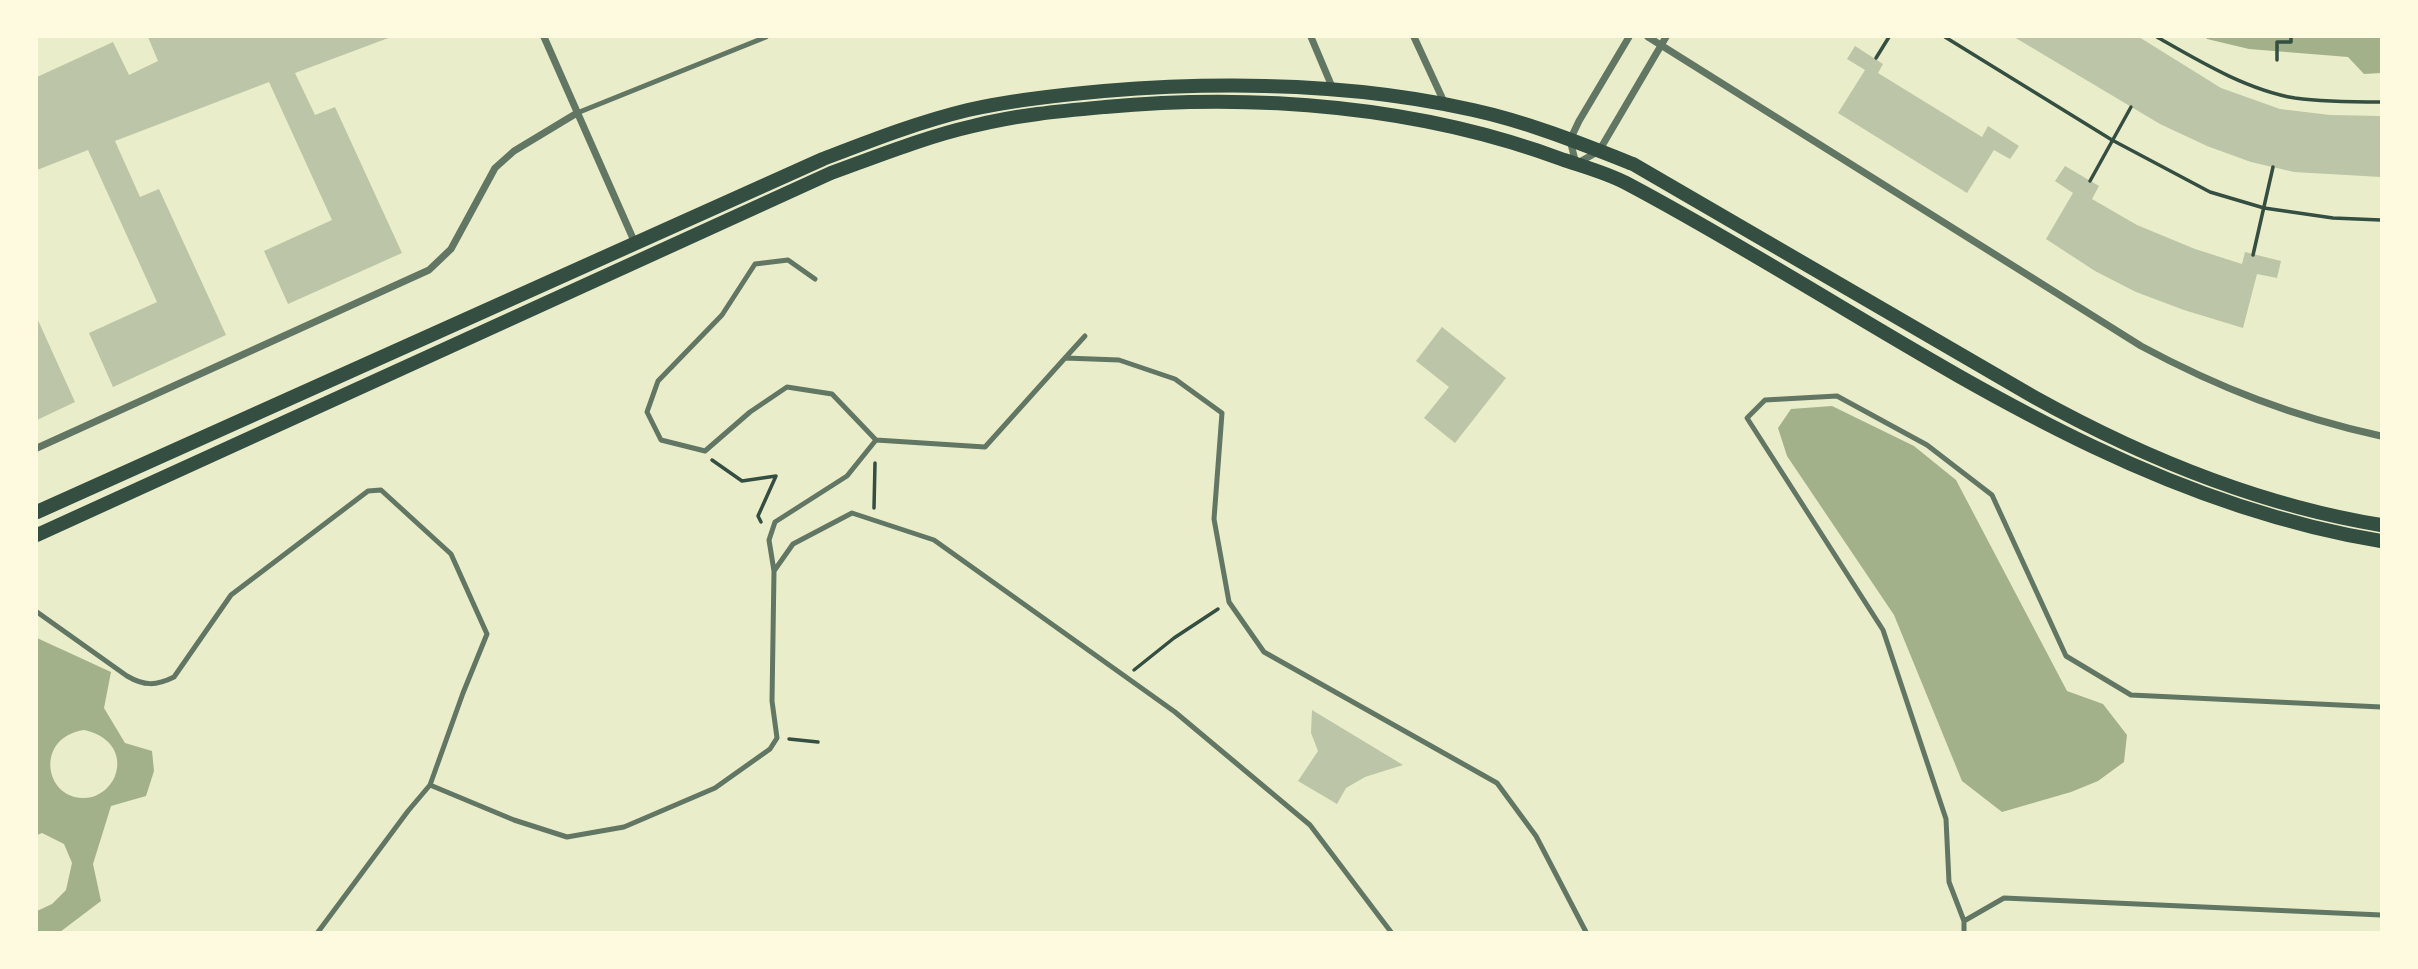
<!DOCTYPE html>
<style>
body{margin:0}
#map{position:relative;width:2418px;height:969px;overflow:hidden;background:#e9edc9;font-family:"PT Sans",sans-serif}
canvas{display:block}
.frame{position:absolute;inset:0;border:38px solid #fefae0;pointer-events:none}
</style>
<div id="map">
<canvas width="2418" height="969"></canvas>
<div class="frame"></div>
</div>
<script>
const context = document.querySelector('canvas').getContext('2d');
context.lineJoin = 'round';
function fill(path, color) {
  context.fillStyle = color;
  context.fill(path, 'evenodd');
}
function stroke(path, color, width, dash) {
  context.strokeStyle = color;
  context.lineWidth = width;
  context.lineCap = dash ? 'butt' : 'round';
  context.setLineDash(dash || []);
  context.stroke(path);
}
const water = new Path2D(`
 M2206,37H2381V73L2364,74L2348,57L2249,49L2207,39Z
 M1832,406L1914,446L1956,480L2067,691L2103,704L2127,735L2124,762L2098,781L2071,792L2002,812L1962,781L1894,615L1787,456L1778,428L1791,409Z
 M37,638L111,672L104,708L125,743L152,751L154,771L146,796L111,806L93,864L101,901L60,932H37V911L52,904L66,890L72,863L64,844L42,833L37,835ZM84,730C106,734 124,752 115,776C111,786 102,794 92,797C46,807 31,738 84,730Z`);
const building = new Path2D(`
 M148,37H391L295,73L315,115L335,107L402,253L288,304L264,251L332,220L269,82L115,141L140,197L159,189L226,335L113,387L89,333L157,302L88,150L37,170V77L113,42L129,75L158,61Z
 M2014,37H2139L2221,88L2280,109L2330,115L2381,116V177L2294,172L2251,162L2207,146L2160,124Z
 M1855,46L1883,64L1878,73L1982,137L1988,126L2019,146L2010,159L1994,150L1967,193L1838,113L1865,70L1847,59Z
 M2065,166L2099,186L2092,199L2137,225L2195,249L2242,264L2245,252L2281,261L2277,278L2257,274L2243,328L2184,310L2136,292L2095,271L2046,239L2073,193L2055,181Z
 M37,318L75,402L37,420Z
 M1442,327L1506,378L1455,443L1424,418L1449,387L1416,361Z
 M1312,710L1403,765L1365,777L1346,788L1337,804L1298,781L1318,751L1311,733Z`);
const path = new Path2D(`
 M1945,37L2112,140L2210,192L2264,208L2333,218L2381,220
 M2157,37C2199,61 2247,90 2295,98C2324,102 2352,102 2381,102
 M1876,58L1889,37
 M2277,60V42H2291V37
 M2090,181L2131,107
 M2253,255L2273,167
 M712,460L742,481L776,476L758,516L761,522
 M874,508L875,463
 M1134,670L1174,638L1218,609
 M789,739L818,742`);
const service = new Path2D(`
 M577,113L766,37
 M815,279L788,260L755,264L722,315L658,381L647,412L661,440L705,451L750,412L787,387L832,394L876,440
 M1065,358L1085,336
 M774,571L793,544L852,513L934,540L1175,712L1310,825L1391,932
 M37,612L127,676C144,686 156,686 174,677L231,595L368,491L381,490L451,554L487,634L463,693L430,785L514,820L567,837L624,827L715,788L770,749L777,738L772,701L774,571L769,540L775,522L847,476L876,440L985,447L1065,358L1119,360L1175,379L1222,413L1214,519L1229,602L1264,652L1497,783L1536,836L1586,932
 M1964,921L2004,898L2381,915
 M318,932L408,811L430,785
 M1964,932V921L1949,882L1946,819L1883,630L1747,418L1765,400L1837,396L1927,445L1992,495L2066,656L2131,695L2381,707`);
const minor = new Path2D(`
 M544,37L635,243
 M1311,37L1333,89
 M1414,37L1445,104
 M1629,37L1579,121L1570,140L1576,164L1599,151L1666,37
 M1648,37L2141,346C2219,388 2294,417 2381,436
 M37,448L429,270L451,249L495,168L514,151L577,113`);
const secondary = new Path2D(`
 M37,512L823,159C870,141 918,122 968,110C1012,100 1059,95 1104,91C1226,81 1352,83 1473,110C1528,122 1580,143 1633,164L2034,397C2142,457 2258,505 2381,525
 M37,535L831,173C878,156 925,137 973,126C1016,115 1061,111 1105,107C1257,93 1420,106 1564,160C1585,167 1607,173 1626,183C1874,314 2099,495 2381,541`);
fill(water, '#a3b18a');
fill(building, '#bcc5a7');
stroke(path, '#344e41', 3.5);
stroke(service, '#617663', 5);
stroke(minor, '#617663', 7);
stroke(secondary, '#344e41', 14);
</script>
